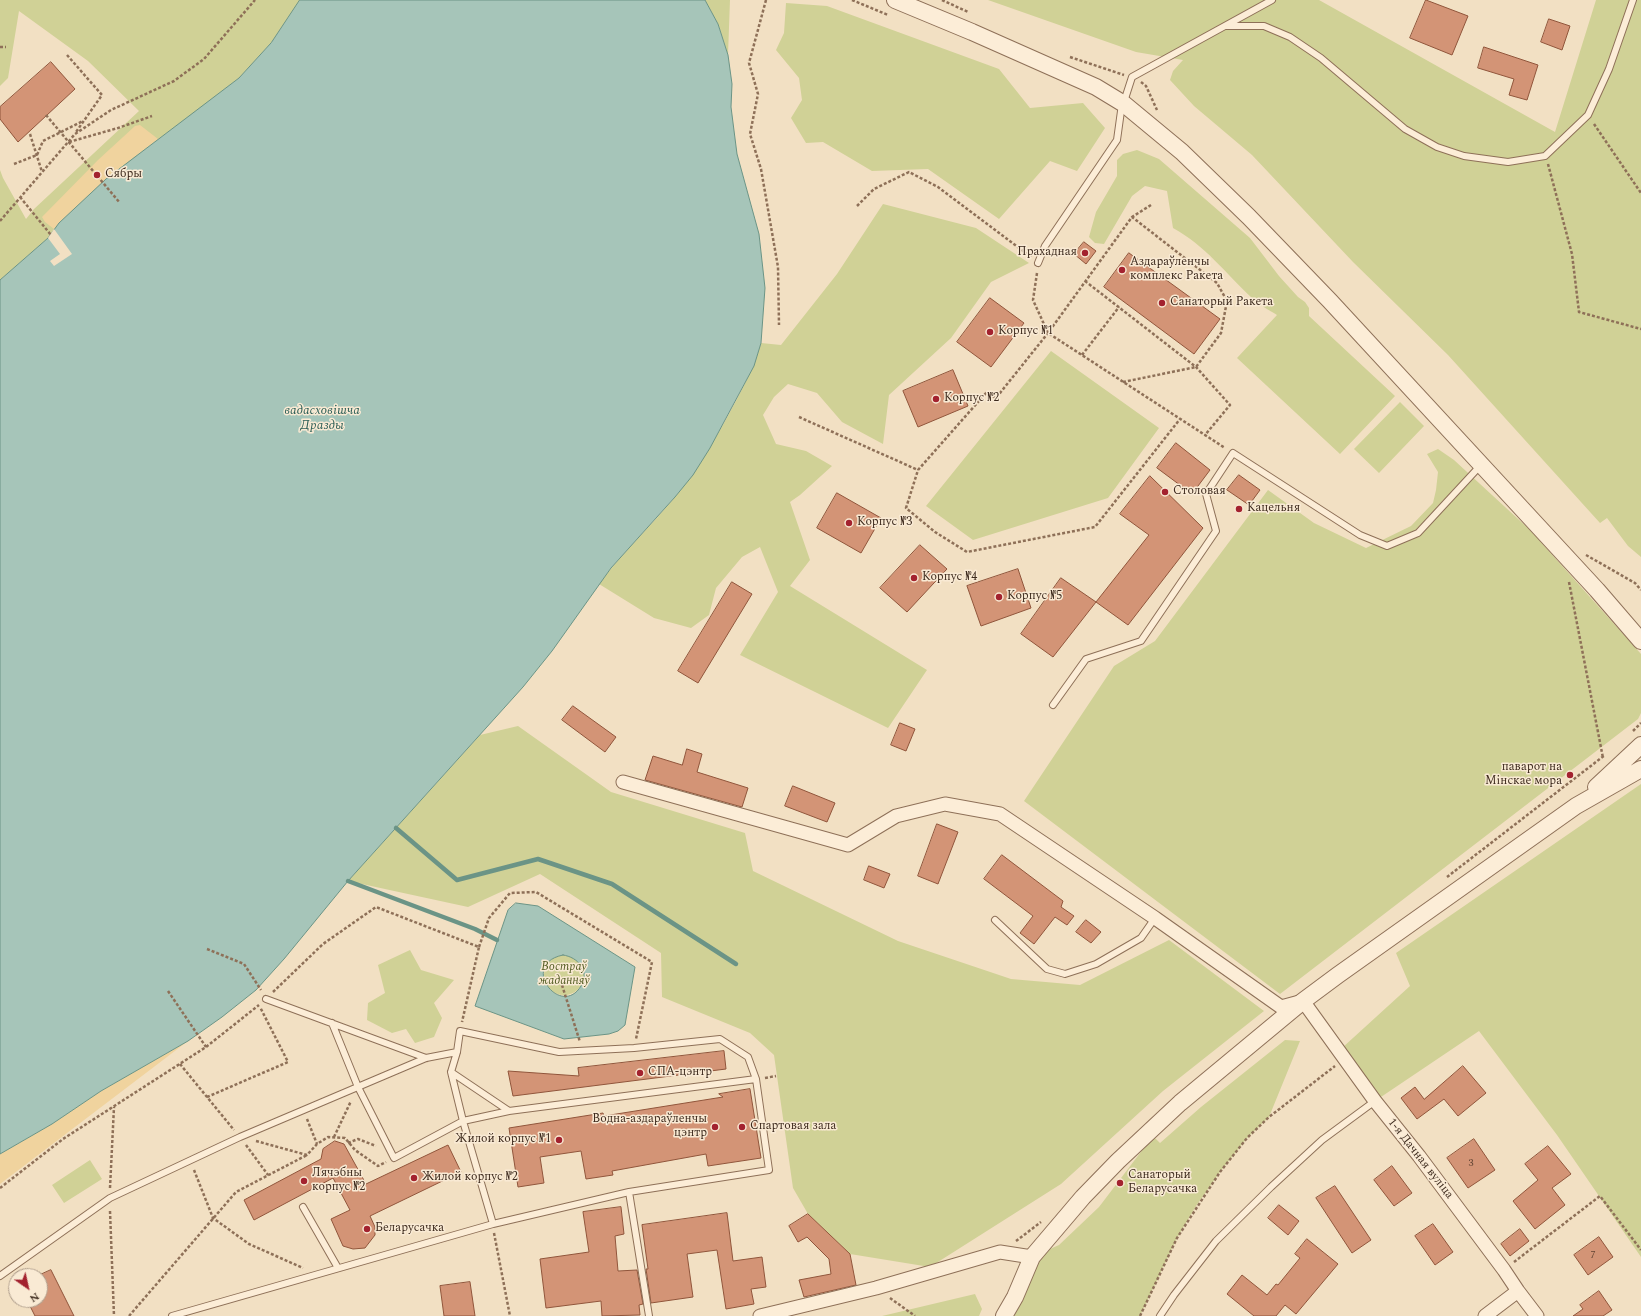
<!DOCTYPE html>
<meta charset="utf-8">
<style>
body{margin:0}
#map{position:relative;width:1641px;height:1316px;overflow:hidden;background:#f2e0c3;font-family:Spectral,serif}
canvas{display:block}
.north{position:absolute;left:8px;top:1268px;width:40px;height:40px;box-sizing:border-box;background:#f9ead4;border:1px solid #ae9d8b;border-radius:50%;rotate:146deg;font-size:11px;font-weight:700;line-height:16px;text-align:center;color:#3d2a1d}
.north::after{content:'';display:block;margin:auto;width:14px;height:18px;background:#a3222f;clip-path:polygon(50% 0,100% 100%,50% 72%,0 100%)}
</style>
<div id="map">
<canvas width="1641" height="1316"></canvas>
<div class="north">N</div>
</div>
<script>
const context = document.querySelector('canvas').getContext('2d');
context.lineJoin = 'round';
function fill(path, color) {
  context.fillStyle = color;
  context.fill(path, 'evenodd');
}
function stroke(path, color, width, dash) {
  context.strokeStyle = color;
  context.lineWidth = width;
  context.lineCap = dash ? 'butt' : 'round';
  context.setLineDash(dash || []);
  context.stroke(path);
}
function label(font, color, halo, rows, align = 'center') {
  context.font = font + ' Spectral,serif';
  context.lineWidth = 3;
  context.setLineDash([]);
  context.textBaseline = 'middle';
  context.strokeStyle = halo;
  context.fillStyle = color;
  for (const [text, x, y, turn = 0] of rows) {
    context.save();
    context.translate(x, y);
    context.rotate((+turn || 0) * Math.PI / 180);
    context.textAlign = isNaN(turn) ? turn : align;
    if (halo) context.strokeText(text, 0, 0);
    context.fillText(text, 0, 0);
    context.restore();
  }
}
const green = new Path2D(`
 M0,0H300L271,43L239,78L191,116L150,145L54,229L48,238L0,280V170L3,178L26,219L34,209L139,111L88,61L19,11L8,78L0,86Z
 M705,0H730L728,55L718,24Z
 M988,0H1319L1555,132L1596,0H1641V557L1628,546L1607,518L1600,523L1448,355L1353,262L1252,155L1194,106L1170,80L1173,71L1183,60L1136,52Z
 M786,3L827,6L999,69L1030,108L1083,103L1105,128L1077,171L1050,161L999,219L928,169L872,171L823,142L806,143L791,118L802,100L799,78L776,50L784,33Z
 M1137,150L1159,159L1250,238L1279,276L1298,297L1305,302L1309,308V316L1395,396L1340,454L1237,358L1277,315C1269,310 1259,305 1252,298C1225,273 1206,246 1173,228L1167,191L1145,186L1132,196L1104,244L1095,243L1089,237L1096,212L1117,176V160L1123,154Z
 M883,204L976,228L1029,263L991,282L951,338L889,395L883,444L842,422L817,393L788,384L774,397L763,415L776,444L806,451L832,466L800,495L790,502L810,560L790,586L927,670L888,728L740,655L778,592L760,547L742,557L716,588L709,615L691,628L654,618L599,584C622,553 650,527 675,497C694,474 709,449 724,423C739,395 752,373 761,343L781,345L837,274Z
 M1051,351L1159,428L1108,498L973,540L926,506Z
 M1400,402L1424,426L1379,473L1354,449Z
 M1438,449L1454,460L1530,530L1641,654V713L1638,719L1280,994L1024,801L1114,666L1155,641L1268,490L1314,523L1366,548L1411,526L1433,503L1436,490L1438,472L1427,454Z
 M518,726L611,792L745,833L753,871L898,941L1011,979L1080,985L1169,940L1264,1011L1163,1091L1061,1184L930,1267L850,1254L808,1214L793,1188L774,1055L750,1033L662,997L661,953L540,874L468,907L348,881L480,735Z
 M1641,784V1257L1557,1135L1479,1031L1375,1101L1342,1048L1410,986L1396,953Z
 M410,950L421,970L454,980L434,1003L442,1018L434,1037L415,1043L406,1029L392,1033L367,1020L368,1003L385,993L378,965Z
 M544 975a20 20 0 1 1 40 0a20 20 0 1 1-40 0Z
 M1285,1040L1300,1041L1269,1117L1247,1138L1220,1172L1196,1206L1177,1238L1140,1316H1004L1032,1257L1059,1245L1099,1207L1153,1136L1160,1143L1201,1107Z
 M90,1160L102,1179L64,1203L52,1185Z
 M975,1294L982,1309L979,1316H882Z`);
const sand = new Path2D(`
 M140,125L158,139L106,179L54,229L45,222L42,217L98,160L135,126Z
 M188,1041L0,1184V1154L52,1124L101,1091Z`);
const water = new Path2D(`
 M300,0H705L718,24L728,55L732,84L731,107L737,154L759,234L765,288L761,343L754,366L710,448L693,475L675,497L611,568L552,651L523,687L348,881L284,959L256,990L222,1017L188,1041L101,1091L52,1124L0,1154V280L48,238L59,223L106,179L239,78L271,43Z
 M516,903L538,906L635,967L625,1025L618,1031L609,1034L564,1039L475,1006L508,910ZM563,955C578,957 590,971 581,986C561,1019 518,964 563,955Z`);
const pier = new Path2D(`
 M54,229L72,254L54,266L50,261L60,254L48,238Z`);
const stream = new Path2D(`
 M396,828L457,880L538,859L612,884L736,964
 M348,881L475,929L497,940`);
const building = new Path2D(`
 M1426,0L1468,16L1452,55L1410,38Z
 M1549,19L1570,26L1562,50L1541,42Z
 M1484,47L1538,65L1527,100L1509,95L1514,79L1478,68Z
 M51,62L75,89L18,142L0,119V107Z
 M1084,242L1096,251L1086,264L1074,254Z
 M1129,253L1220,319L1194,354L1104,287Z
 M990,298L1024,323L991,367L957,342Z
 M953,370L968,406L918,427L903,391Z
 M1176,443L1210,470L1192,494L1157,468Z
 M1239,475L1260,490L1249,505L1227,490Z
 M1150,476L1203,528L1128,625L1096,602L1149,535L1120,514Z
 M837,493L881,518L861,553L817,528Z
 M920,545L947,569L907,612L880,588Z
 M1018,569L1031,608L981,626L967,586Z
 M1061,578L1096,602L1053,657L1021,634Z
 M732,582L752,594L698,683L678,671Z
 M573,706L616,737L605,752L562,720Z
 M900,723L915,729L906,751L891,745Z
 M687,749L702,754L697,772L748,788L742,807L645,780L653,756L682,765Z
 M793,786L835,803L827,822L785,806Z
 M937,824L958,832L938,884L918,876Z
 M1002,855L1063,901L1061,907L1074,916L1067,925L1055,917L1034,944L1020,933L1033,916L984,879Z
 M869,866L890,874L884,888L864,880Z
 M1086,920L1101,932L1091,943L1076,932Z
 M724,1051L726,1069L513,1096L508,1071L579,1076L578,1068Z
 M1463,1066L1486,1093L1458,1116L1444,1099L1417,1119L1401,1098L1415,1087L1424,1099Z
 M750,1089L761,1158L708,1166L706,1154L612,1171L613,1175L586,1179L581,1151L540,1157L544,1183L518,1187L509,1128L603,1113L604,1116L723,1097L719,1094Z
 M1474,1139L1495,1170L1468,1188L1447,1158Z
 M335,1141L344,1144L366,1184L448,1145L461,1172L370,1216L375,1227V1235L365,1248L353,1249L343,1246L331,1219L350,1210L333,1178L254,1220L244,1200L321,1159L323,1149Z
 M1548,1146L1571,1174L1552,1188L1565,1205L1535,1229L1513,1201L1538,1180L1525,1164Z
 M1392,1166L1412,1193L1394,1206L1374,1180Z
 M1335,1186L1371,1240L1352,1253L1316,1198Z
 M1279,1205L1299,1221L1288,1235L1268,1218Z
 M621,1207L624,1234L615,1236L618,1271L637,1270L643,1304L639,1305L640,1315L602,1316L601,1301L546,1308L540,1259L589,1252L583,1212Z
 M727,1213L733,1261L762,1257L766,1287L751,1289L754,1304L726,1309L717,1250L687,1254L693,1297L651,1303L646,1269H648L642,1225Z
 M808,1214L850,1254L856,1285L804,1297L799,1280L831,1274L829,1259L807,1237L798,1242L789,1226Z
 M1433,1224L1453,1252L1435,1265L1415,1236Z
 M1520,1229L1529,1241L1510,1256L1501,1244Z
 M1599,1237L1613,1257L1588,1275L1574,1255Z
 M1307,1239L1338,1264L1296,1314L1285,1305L1276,1316H1254L1227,1294L1242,1275L1267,1295L1276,1284L1278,1285L1300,1258L1295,1254Z
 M51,1270L74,1316H35L27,1300H40V1275Z
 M470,1282L475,1316H444L440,1286Z
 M1599,1291L1612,1310L1603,1316H1573L1583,1309L1580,1305Z`);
const path = new Path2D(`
 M766,0L749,63L758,94L750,134L761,169L778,267L779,325
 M852,0L888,15
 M942,0L968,12
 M0,47H6
 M67,55L102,95L76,132
 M1070,57L1124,75
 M1141,82L1146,86L1157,110
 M46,115L120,203
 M1594,124L1641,193
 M30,134L42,172
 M69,142L118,128L152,116
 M14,164L37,155L43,141L83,121
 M1548,164L1572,254L1579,312L1641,329
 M20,197L51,235
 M1151,205L1132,217L1048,333L996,398L986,393L918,470L906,508L935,532L967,552L1095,527L1180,419
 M857,206L874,189L909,172L938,187L1031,257
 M0,221L75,134L111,110L174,81L204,59L255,0
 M1037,273L1033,300L1048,333L1225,448
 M1085,281L1196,367L1230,405L1205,435
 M1082,355L1119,307
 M1123,382L1196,367L1221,333L1227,301L1217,283L1132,217
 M799,417L918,470
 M1586,555L1635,583L1641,590
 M1569,582L1603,758
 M1633,731L1641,723
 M1447,877L1605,755
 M479,947L489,918L510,893L536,892L652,962L636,1039
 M207,949L244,964L261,990
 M562,985L580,1042
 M168,991L206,1047
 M273,992L323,944L376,907L479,947L462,1022
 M180,1064L234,1130
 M765,1078L776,1076
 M207,1097L288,1062L260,1007
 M307,1119L317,1144
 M334,1137L351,1101
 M256,1141L307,1155L317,1144L328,1137L345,1138L355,1150L378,1166L386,1162
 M348,1143L358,1139L376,1146
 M246,1145L268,1175
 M194,1170L213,1218L249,1244L303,1268
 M0,1188L63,1139L206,1047L259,1005
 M110,1188L114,1107
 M110,1211L114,1316
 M494,1233L510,1316
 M1016,1241L1041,1222
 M1514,1262L1600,1196L1641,1250
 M890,1298L915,1316
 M129,1316L236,1192L307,1155
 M1140,1316L1177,1238L1220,1172L1247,1138L1269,1117L1335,1066`);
const service = new Path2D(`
 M1225,26H1264L1290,37L1321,58L1405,129L1437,147L1464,156L1508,162L1545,156L1588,115L1609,69L1633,0
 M1038,263L1045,246L1117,140L1121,111L1132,77L1272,0
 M1053,705L1086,659L1141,641L1216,531L1206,494L1233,453L1360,535L1387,546L1418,533L1480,466
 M995,920L1047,969L1065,974L1096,964L1141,938L1155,918
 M266,999L426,1058
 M332,1023L358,1087L394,1158L463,1121L509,1111
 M460,1031L559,1052L634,1048L720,1039L748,1057L756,1079L509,1111L451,1072L457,1052Z
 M451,1072L463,1121L493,1224
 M629,1192L649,1316
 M303,1207L338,1268
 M0,1276L110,1198L240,1137L426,1058L457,1052
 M172,1316L493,1224L629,1192L769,1170L756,1079
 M1160,1316L1174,1295L1216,1241L1271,1187L1322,1140L1375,1101`);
const minor = new Path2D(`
 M623,782L848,845L896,816L945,804L1000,814L1155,918L1281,1007L1303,1001L1375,1101L1419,1156L1504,1270L1518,1291L1537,1316
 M760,1316L876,1288L1000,1252L1032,1257
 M1485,1316L1518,1291`);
const tertiary = new Path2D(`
 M895,0L972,32L1096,87L1124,104L1182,152L1249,217L1330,301L1597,590L1641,641
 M1596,787L1641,745
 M1004,1316L1015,1297L1032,1257L1083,1197L1118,1161L1180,1103L1303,1001L1338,975L1576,806L1641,769`);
const markers = [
 [97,175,4,"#a3222f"],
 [1085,253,4,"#a3222f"],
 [1122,270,4,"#a3222f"],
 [1162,303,4,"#a3222f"],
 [990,332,4,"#a3222f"],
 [936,399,4,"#a3222f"],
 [1165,492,4,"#a3222f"],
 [1239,509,4,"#a3222f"],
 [849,523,4,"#a3222f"],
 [914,578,4,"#a3222f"],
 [999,597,4,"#a3222f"],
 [1570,775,4,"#a3222f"],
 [640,1073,4,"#a3222f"],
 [715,1127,4,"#a3222f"],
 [742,1127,4,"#a3222f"],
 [559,1140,4,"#a3222f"],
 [414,1178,4,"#a3222f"],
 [304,1181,4,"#a3222f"],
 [1120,1183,4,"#a3222f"],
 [367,1229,4,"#a3222f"]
];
const numberNames = [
 ["3",1471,1164],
 ["7",1593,1256]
];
const poiNames = [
 ["Сябры",105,175],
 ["Прахадная",1077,253,"right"],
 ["Аздараўленчы",1130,263],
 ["комплекс Ракета",1130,277],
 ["Санаторый Ракета",1170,303],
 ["Корпус №1",998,332],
 ["Корпус №2",944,399],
 ["Столовая",1173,492],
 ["Кацельня",1247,509],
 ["Корпус №3",857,523],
 ["Корпус №4",922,578],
 ["Корпус №5",1007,597],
 ["паварот на",1562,768,"right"],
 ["Мінскае мора",1562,782,"right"],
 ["СПА-цэнтр",648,1073],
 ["Водна-аздараўленчы",707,1120,"right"],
 ["цэнтр",707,1134,"right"],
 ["Спартовая зала",750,1127],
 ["Жилой корпус №1",551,1140,"right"],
 ["Лячэбны",312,1174],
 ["корпус №2",312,1188],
 ["Санаторый",1128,1176],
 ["Беларусачка",1128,1190],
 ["Жилой корпус №2",422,1178],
 ["Беларусачка",375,1229]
];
const parkNames = [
 ["Востраў",564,968],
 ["жаданняў",564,982]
];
const streetNames = [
 ["1-я Дачная вуліца",1420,1159,52]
];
const waterNames = [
 ["вадасховішча",322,411],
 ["Дразды",322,426]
];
fill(green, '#d0d196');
fill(sand, '#f0d39e');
fill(water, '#a6c5b9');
stroke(water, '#6b9486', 1);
fill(pier, '#f2e0c3');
stroke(stream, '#6b9486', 4.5);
fill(building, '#d39476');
stroke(building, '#90553b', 1);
stroke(service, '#8e7058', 8);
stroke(minor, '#8e7058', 15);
stroke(tertiary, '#8e7058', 18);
stroke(path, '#8e7058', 2.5, [3, 2]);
stroke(service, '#fcedd7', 6);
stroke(minor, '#fcedd7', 13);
stroke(tertiary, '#fcedd7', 16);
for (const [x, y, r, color] of markers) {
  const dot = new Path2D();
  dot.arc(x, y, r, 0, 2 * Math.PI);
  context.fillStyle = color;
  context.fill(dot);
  stroke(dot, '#f9ead4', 1.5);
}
label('10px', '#624433', null, numberNames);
label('12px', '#3d2a1d', '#f9ead4', poiNames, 'left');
label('italic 12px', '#525b22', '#f9ead4', parkNames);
label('12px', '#3d2a1d', '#f9ead4', streetNames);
label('italic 13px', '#2b5e56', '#f9ead4', waterNames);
</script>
